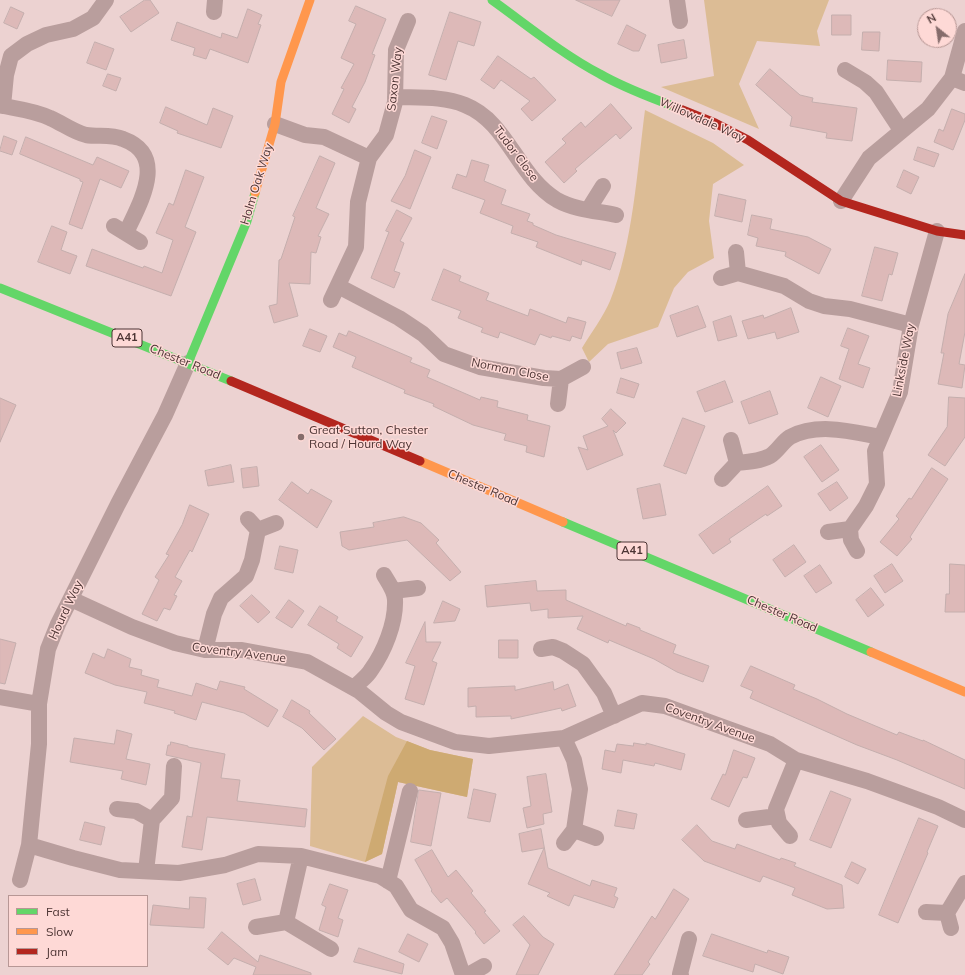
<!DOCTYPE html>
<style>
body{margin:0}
#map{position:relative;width:965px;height:975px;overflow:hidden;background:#ecd2d1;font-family:Mulish,sans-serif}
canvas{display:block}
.legend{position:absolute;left:8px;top:895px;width:140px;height:72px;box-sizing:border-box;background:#fed9d6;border:1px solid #b79795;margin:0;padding:5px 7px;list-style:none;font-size:12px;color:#4d3534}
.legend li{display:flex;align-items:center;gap:8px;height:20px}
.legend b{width:20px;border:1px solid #b79795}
.north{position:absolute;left:917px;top:8px;width:40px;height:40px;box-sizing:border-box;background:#fed9d6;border:1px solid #b79795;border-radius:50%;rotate:330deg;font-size:11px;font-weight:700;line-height:16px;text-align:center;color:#4d3534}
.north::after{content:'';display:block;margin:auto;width:14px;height:18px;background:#856c6b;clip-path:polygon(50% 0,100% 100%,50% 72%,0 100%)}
</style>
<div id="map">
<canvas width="965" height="975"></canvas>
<ul class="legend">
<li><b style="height:5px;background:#63d668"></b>Fast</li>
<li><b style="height:5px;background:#ff974d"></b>Slow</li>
<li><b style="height:5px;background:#b3261e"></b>Jam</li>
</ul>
<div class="north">N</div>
</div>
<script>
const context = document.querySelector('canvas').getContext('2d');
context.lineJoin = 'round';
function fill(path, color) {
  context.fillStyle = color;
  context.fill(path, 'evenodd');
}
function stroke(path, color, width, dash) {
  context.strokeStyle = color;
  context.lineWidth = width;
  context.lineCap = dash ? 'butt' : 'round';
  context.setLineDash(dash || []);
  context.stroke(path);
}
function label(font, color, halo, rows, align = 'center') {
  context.font = font + ' Mulish,sans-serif';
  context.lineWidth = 3;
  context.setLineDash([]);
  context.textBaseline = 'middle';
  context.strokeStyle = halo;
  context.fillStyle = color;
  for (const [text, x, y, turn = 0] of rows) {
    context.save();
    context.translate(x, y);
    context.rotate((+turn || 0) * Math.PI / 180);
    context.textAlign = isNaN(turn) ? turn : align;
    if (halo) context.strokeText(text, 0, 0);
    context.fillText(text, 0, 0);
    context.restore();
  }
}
const green = new Path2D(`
 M704,0H829L817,31L820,46L757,41L739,84L759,129L661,87L714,76Z
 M645,110L713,143L744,165L713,184L709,221L714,258L688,272L674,288L658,327L608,344L589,362L582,348C591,333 603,317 610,301C633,244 637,171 645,110Z
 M363,716L396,737L430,750L473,759L467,797L398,782L382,854L365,862L310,846L312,767Z`);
const forest = new Path2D(`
 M407,741L430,750L473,759L467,797L398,782L382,854L365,862L388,776Z`);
const building = new Path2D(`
 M145,0H150L159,13L131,32L120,17Z
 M576,0H620L612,16Z
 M356,6L386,19L372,54L375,55L365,82L352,107L356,109L349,123L332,114L344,89L341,88L354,64L341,58L356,24L349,21Z
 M11,7L24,13L17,29L4,23Z
 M248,9L262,15L258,24L261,25L248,63L210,49L206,59L193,55L195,48L171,40L177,22L221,38L222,33L237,38Z
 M450,12L481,22L474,46L458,41L446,80L429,75Z
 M832,15H851V35H832Z
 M627,25L646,35L639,51H633L618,44Z
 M863,32H880L879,51L862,50Z
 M684,40L687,58L661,63L658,45Z
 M95,42L114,49L106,70L87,63Z
 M498,56L531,79L534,77L556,100L532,121L521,109L530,101L501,80L494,89L481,80Z
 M888,60L922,62L921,82L887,80Z
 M770,69L800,95L813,98L812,102L857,108L852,141L826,138L827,133L790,126L792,117L756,85Z
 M108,74L121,78L116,91L103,86Z
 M611,104L632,128L620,139L616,134L575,169L577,171L564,183L545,162L566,143L562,139L581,122L585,127Z
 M166,107L207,125L213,108L233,116L221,148L177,133L178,131L160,123Z
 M952,109L965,114V120L953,150L934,142L939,129L943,131Z
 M432,116L447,121L437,149L422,143Z
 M4,136L17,141L12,155L0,151Z
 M26,137L93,165L97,157L129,171L121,188L100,179L82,229L69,224L83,182L80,181V179L20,154Z
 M918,147L939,154L934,167L914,160Z
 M415,150L431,157L410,209L391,201L405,176Z
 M320,156L335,163L316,208L329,214L318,236L321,237L316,253L311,252L310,284L289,283L298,316L274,323L269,306L277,304L279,260L281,259L295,217L293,216Z
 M472,160L489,165L484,181L506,190L501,204L530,214L527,221L533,223V225L556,235L616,253L610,270L582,260L581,265L536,247L538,242L511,233L513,226L480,213L485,200L452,188L457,174L466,177Z
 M186,170L204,177L185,227L196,232L171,296L86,266L92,249L143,268L144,266L162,273L173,240L156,233L169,203L173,205Z
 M904,170L919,177L911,194L897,187Z
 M719,194L746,200L742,222L715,216Z
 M397,210L412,218L400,241L404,243L394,271L400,273L394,288L371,278L389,232L386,231Z
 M752,215L772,219L770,229L808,237L831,249L819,274L785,256L786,252L756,246L758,238L748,235Z
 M52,226L67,232L61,250L77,256L70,274L38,262Z
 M875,247L898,253L892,275L889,274L882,301L862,296Z
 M444,269L461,276L459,281L489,293L486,300L528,316L530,309L566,323L568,317L586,322L581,339L572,336L570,341L552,336L551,338L540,334L535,345L500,332L498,338L481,332L483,328L458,318L461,311L432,300Z
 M965,274V332L959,364L965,365L962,388L938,384L944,353H941L948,314Z
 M698,306L706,327L677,337L670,316Z
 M791,308L799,332L777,339L775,332L748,339L742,321L763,315L764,318Z
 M731,316L737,336L718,341L713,322Z
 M848,328L869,336L858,364L870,368L863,388L839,379L849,349L841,346Z
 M310,329L327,336L320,352L303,346Z
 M349,331L412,358L410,362L430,370L427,377L480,400L481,397L498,401L497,407L528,415L527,420L550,426L544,457L526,452L527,446L504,440L506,434L473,425L433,406L434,404L404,393L405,390L352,367L356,357L333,347L339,333L346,336Z
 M637,348L642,363L621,369L617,353Z
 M821,377L841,386L828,417L808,408Z
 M621,378L639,384L634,398L617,393Z
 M725,381L733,402L705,412L697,392Z
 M770,391L778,414L749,424L741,402Z
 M949,397L965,398V437L945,466L928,455L947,427Z
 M0,398L16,405L0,442Z
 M611,409L626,423L616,433L613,430L623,455L587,470L578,447L588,450L583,436L608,426L602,419Z
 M683,418L705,426L686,474L664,466Z
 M821,445L839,470L822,482L804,457Z
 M231,465L234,482L208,486L205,471Z
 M257,467L259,486L243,488L241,469Z
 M932,468L948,479L910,537L912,539L897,556L880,542L899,519L896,516L909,498L911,499Z
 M292,482L308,494L311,489L332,501L317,528L279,500Z
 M837,482L848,498L830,511L818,494Z
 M660,484L666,515L643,519L637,489Z
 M768,486L782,506L767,516L766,514L729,539L731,542L713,554L699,535Z
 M190,505L209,514L192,552L190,550L175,577L182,581L174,595L177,596L170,610L164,608L157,621L142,614L159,580L155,577L169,555L166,554L182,525Z
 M404,517L421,523L439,540L436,543L461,572L450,581L407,540L349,550L342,546L340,532L374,527L373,523Z
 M794,545L806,562L785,577L773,560Z
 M280,546L298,550L293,573L275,569Z
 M892,564L903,581L885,593L874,576Z
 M950,564L965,565V612H945L946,594H949Z
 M820,565L832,583L816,593L804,576Z
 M536,581L537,591L566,590V600L626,626L627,623L640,628V630L676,645L673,653L709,666L703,682L677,672L654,659L609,640L608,643L577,629L583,616L548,618V609L531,611L530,603L487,607L485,586Z
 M871,588L884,605L868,617L856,600Z
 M252,595L270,612L258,623L240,606Z
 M289,600L304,611L292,628L276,618Z
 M443,601L460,609L455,621L434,623Z
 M320,606L338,617L336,621L363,637L351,657L337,648L339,644L308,625Z
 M425,622L426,642H441L432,661L437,663L424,705L405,699L415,666L406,663Z
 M0,639L16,643L5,684L0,683Z
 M499,640H518V658H499Z
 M108,649L131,659L129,667L142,670L141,675L159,680L157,687L192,696L196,683L217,690L220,681L245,687L244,689L278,710L268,727L244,713L202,702L196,720L174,713L175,711L144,703L147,692L115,685L85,673L93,653L104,658Z
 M751,666L795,685L793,689L817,699L847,714L897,735L899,732L923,741V740L965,760V789L897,760L857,745L750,698L753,691L741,686Z
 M553,682L554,690L568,684L576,706L562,711L561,708L511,719V716L476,717V706L468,707V688L515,686V690Z
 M292,700L310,711L309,713L336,739L324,750L302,728L283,717Z
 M117,730L132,734L126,759L150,764L146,785L121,779L123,771L70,762L74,738L114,744Z
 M171,742L188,746V747L225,754L221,778L240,780L237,801L307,809L305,827L207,817L202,850L182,847L187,816L192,817L201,763L166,755L168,745H170Z
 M634,743L646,745V743L685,754L681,770L655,763L654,766L623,760L621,773L602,769L605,750L615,752L617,744L633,746Z
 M734,750L755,758L747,778L743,777L729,807L711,799L723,774L725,775Z
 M546,774L552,812L543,814L544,824L527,828L523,808L531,806L527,777Z
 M474,789L496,794L490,822L468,818Z
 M419,790L441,793L431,846L411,842Z
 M831,791L851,799L831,848L810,840Z
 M618,810L637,814L634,829L615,826Z
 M919,818L938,826L927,852L928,853L898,923L879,915Z
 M85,822L105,827L101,845L80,840Z
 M697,825L712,841L735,849L737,844L780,860L781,858L796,863L794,866L842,885L844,908L827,909L792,895L795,888L763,876L760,882L704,861L682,840Z
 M541,829L548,868L590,886L592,880L617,888L614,896L618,898L614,908L574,895L569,906L547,896L550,893L528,884L544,848L522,852L519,834Z
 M432,850L448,877L456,870L473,891L471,893L486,911L484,912L500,931L484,944L475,933L476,932L447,898L441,903L431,891L432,890L415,860Z
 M852,862L866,869L858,884L845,877Z
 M255,879L261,900L243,905L237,884Z
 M330,884L348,890L338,918L343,920L338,937L319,930L326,907L322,905Z
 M674,889L689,899L648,962L650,964L642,975H614L652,916L655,919Z
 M190,897L206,898L204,928L150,925L153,905L189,909Z
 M524,916L543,937L554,944L538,975H516L530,945L513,925Z
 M222,932L258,962L260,955L311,973V975H253L256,967L234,958L228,965L208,949Z
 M408,934L428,944L419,962L399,952Z
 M712,934L767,953L768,950L789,957L783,974L755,964L753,972L703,956Z
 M359,948L404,964L402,974L354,962Z`);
const street = new Path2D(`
 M677,0L680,21
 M214,12L215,0
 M845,70L865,82L876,92L901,130
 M952,78L965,83
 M395,97C418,98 443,96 465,105C508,122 517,176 557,200C575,210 597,211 616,215
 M3,106C19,109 35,111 50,118C62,123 73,132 86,135C98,137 111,134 123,139C169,156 139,204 126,233
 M3,106L6,75L11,56L27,44L46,35L73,29L93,18L106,0
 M275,124L305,135L324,137L369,158
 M841,201L869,158L928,109L952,78L965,31
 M588,210L603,186
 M114,226L140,242
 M736,252L738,273
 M721,278L738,273L784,286L809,301L824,306L850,309L911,325
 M338,286L399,318L423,334L444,354L480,367L544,378L561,379L583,367
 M331,300L356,247L358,202L369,158L386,135L395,102L396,50L408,21
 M558,404L561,379
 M731,440L737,463
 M722,479L737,463C748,462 761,461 770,456C778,451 783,441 790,437C818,422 853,432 881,437
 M258,530L276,523
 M828,532L850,529
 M857,551L851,540L850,529L866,506L877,484L875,451L900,392L911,325L937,231
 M393,591L418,588
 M71,599L132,627L175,643L205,650H242L307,662L359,691L386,713L401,722L455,742L489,746L564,738L642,703L665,706L770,744L796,760L867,781L938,807L965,820
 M541,649L553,647L563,651L583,664L604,693L614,716
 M205,650L214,614L221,598L246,576L252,560L258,530L248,519
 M354,688C359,682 367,677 371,670C384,652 396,623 395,600C395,591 388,582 384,575
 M0,697L39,704
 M564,738L574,760L580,789L574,830L564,843
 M117,809L136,811L152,820L146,871
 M152,820L172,798L174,766
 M746,820L777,816
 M574,830L596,838
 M790,836L779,823L776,809L796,760
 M29,845L73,858L120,870L179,873L225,865L258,854L301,856L380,876L396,886L411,910L443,928L452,943L463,975
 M20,880L29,845L39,744V704L48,649L58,624L118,504L165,415L188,363
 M388,881L410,791
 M926,912L947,913L965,883
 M947,913L951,928
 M286,922L331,949
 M256,927L286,922L301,856
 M468,975L484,966
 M681,975L680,974L689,939`);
const fast = new Path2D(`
 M492,0C527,25 562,54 600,74C624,88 650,97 675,107
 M0,288L231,381
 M188,363L247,221L255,193
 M563,522L871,652`);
const slow = new Path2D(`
 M255,193L275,124L281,82L310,0
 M420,461L563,522
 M871,652L965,692`);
const jam = new Path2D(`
 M675,107L715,123L748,140L841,201L937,231L965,235
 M231,381L420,461`);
const markers = [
 [301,437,4,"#856c6b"]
];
const shields = [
 [127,338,30],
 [632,551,30]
];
const shieldNames = [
 ["A41",127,338],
 ["A41",632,551]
];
const streetNames = [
 ["Saxon Way",395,79,-84],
 ["Willowdale Way",702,120,24],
 ["Tudor Close",516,154,53],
 ["Holm Oak Way",257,184,-73],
 ["Linkside Way",904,360,-79],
 ["Chester Road",185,362,22],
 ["Norman Close",510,370,11],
 ["Chester Road",483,488,23],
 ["Hourd Way",66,610,-65],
 ["Chester Road",782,614,23],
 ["Coventry Avenue",239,653,7],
 ["Coventry Avenue",710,723,20]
];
const poiNames = [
 ["Great Sutton, Chester",309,430],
 ["Road / Hourd Way",309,444]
];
fill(green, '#dcbc95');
fill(forest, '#ceaa72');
fill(building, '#ddb9b8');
stroke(building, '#c4aead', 1);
stroke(street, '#b99e9d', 16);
stroke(fast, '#63d668', 9);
stroke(slow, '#ff974d', 9);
stroke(jam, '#b3261e', 9);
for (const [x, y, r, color] of markers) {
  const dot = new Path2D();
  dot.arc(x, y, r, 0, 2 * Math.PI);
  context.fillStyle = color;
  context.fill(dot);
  stroke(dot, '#fed9d6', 1.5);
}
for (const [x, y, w] of shields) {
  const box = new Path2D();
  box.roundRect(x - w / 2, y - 9, w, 18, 3);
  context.fillStyle = '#fed9d6';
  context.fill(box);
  stroke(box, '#4d3534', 1);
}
label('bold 11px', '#4d3534', null, shieldNames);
label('12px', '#4d3534', '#fed9d6', streetNames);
label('12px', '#4d3534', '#fed9d6', poiNames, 'left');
</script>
